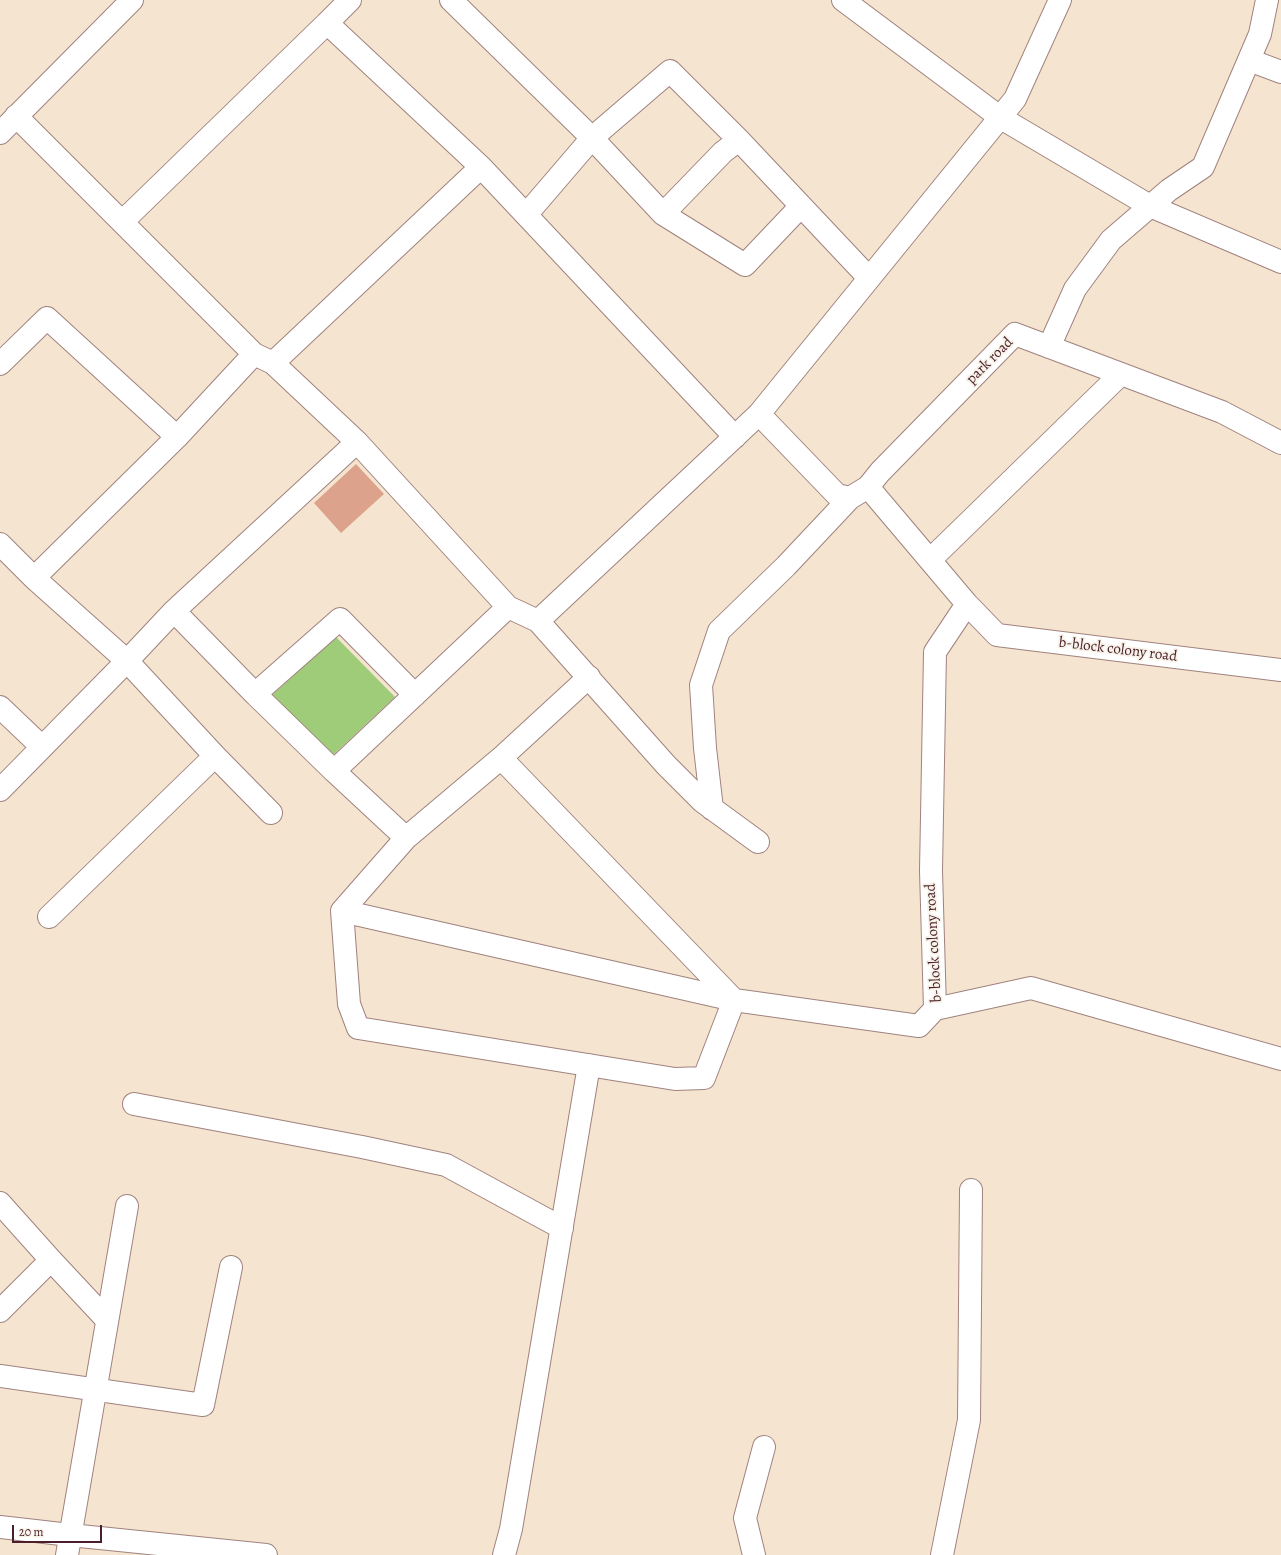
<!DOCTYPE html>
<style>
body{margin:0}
#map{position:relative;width:1281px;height:1555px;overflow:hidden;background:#f5e5d0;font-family:Alegreya,serif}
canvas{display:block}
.scale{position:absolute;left:12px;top:1525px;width:90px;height:18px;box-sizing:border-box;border:2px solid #4a1f2b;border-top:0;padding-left:5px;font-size:12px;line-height:14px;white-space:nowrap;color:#4a1f2b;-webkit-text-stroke:3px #f7f3e8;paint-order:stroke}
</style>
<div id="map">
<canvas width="1281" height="1555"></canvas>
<div class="scale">20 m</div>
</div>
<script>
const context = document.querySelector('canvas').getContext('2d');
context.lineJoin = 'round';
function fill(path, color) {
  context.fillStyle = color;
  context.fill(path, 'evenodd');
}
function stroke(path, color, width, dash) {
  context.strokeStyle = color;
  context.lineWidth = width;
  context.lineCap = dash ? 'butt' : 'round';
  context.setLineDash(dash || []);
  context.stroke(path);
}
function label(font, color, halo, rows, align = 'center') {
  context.font = font + ' Alegreya,serif';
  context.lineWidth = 3.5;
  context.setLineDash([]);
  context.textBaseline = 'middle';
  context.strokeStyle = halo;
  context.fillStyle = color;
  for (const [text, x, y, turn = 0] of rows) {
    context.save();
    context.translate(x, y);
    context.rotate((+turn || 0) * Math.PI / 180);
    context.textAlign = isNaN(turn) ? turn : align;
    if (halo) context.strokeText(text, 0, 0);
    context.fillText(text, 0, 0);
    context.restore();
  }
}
const green = new Path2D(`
 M336,637L395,697L331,757L272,695Z`);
const building = new Path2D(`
 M356,464L384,494L341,533L314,503Z`);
const street = new Path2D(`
 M451,0L592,138L670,71L739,140
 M843,0L1001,118L1150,206L1281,262
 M327,23L350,0
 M1249,60L1281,72
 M16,116L122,222
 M0,133L132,0
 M663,214L745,265L801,206
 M526,215L592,138L663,214L723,152L739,140L869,278
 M1049,347L1075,289L1111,240L1169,190L1203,167L1260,34L1267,0
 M273,363L254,354L122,222L327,23L481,167
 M0,364L47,318L177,437
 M759,414L837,495L850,498L868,487L880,472L1015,334L1222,412L1281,443
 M868,487L967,604L997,635L1281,670
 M0,544L34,578L127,661L215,756L271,813
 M930,560L1121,374
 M34,578L177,437L254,354
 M967,604L935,652L931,871L935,1009L1031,988L1281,1059
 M508,607L357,442L273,363L481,167L735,437
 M174,611L255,694L340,619L415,695
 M538,621L508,607L334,771L406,838L501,758L589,677
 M255,694L334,771
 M0,707L42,747
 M501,758L734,1000
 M0,790L127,661L174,611L357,442
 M712,809L705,748L701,685L719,631L786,566L850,498
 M406,838L342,911L349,1004L358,1028L675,1079L704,1078L734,1000
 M758,842L702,801L666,765L538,621L759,414L1015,99L1060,0
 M342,911L734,1000L919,1026L935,1009
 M49,917L215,756
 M134,1104L362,1147L446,1165L562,1228
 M0,1203L51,1260L107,1320
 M0,1311L51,1260
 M0,1376L203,1405L231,1267
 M0,1527L70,1535L266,1555
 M67,1555L127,1206
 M504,1555L511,1529L589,1065
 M754,1555L745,1518L764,1447
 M942,1555L969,1420L971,1190`);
const streetNames = [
 ["park road",990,361,-45],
 ["b-block colony road",1118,650,7],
 ["b-block colony road",934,943,-93]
];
fill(green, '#9fcc79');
fill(building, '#dda28b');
stroke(street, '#a0827e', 24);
stroke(street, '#fff', 22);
label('15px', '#4a1f2b', '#f7f3e8', streetNames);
</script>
